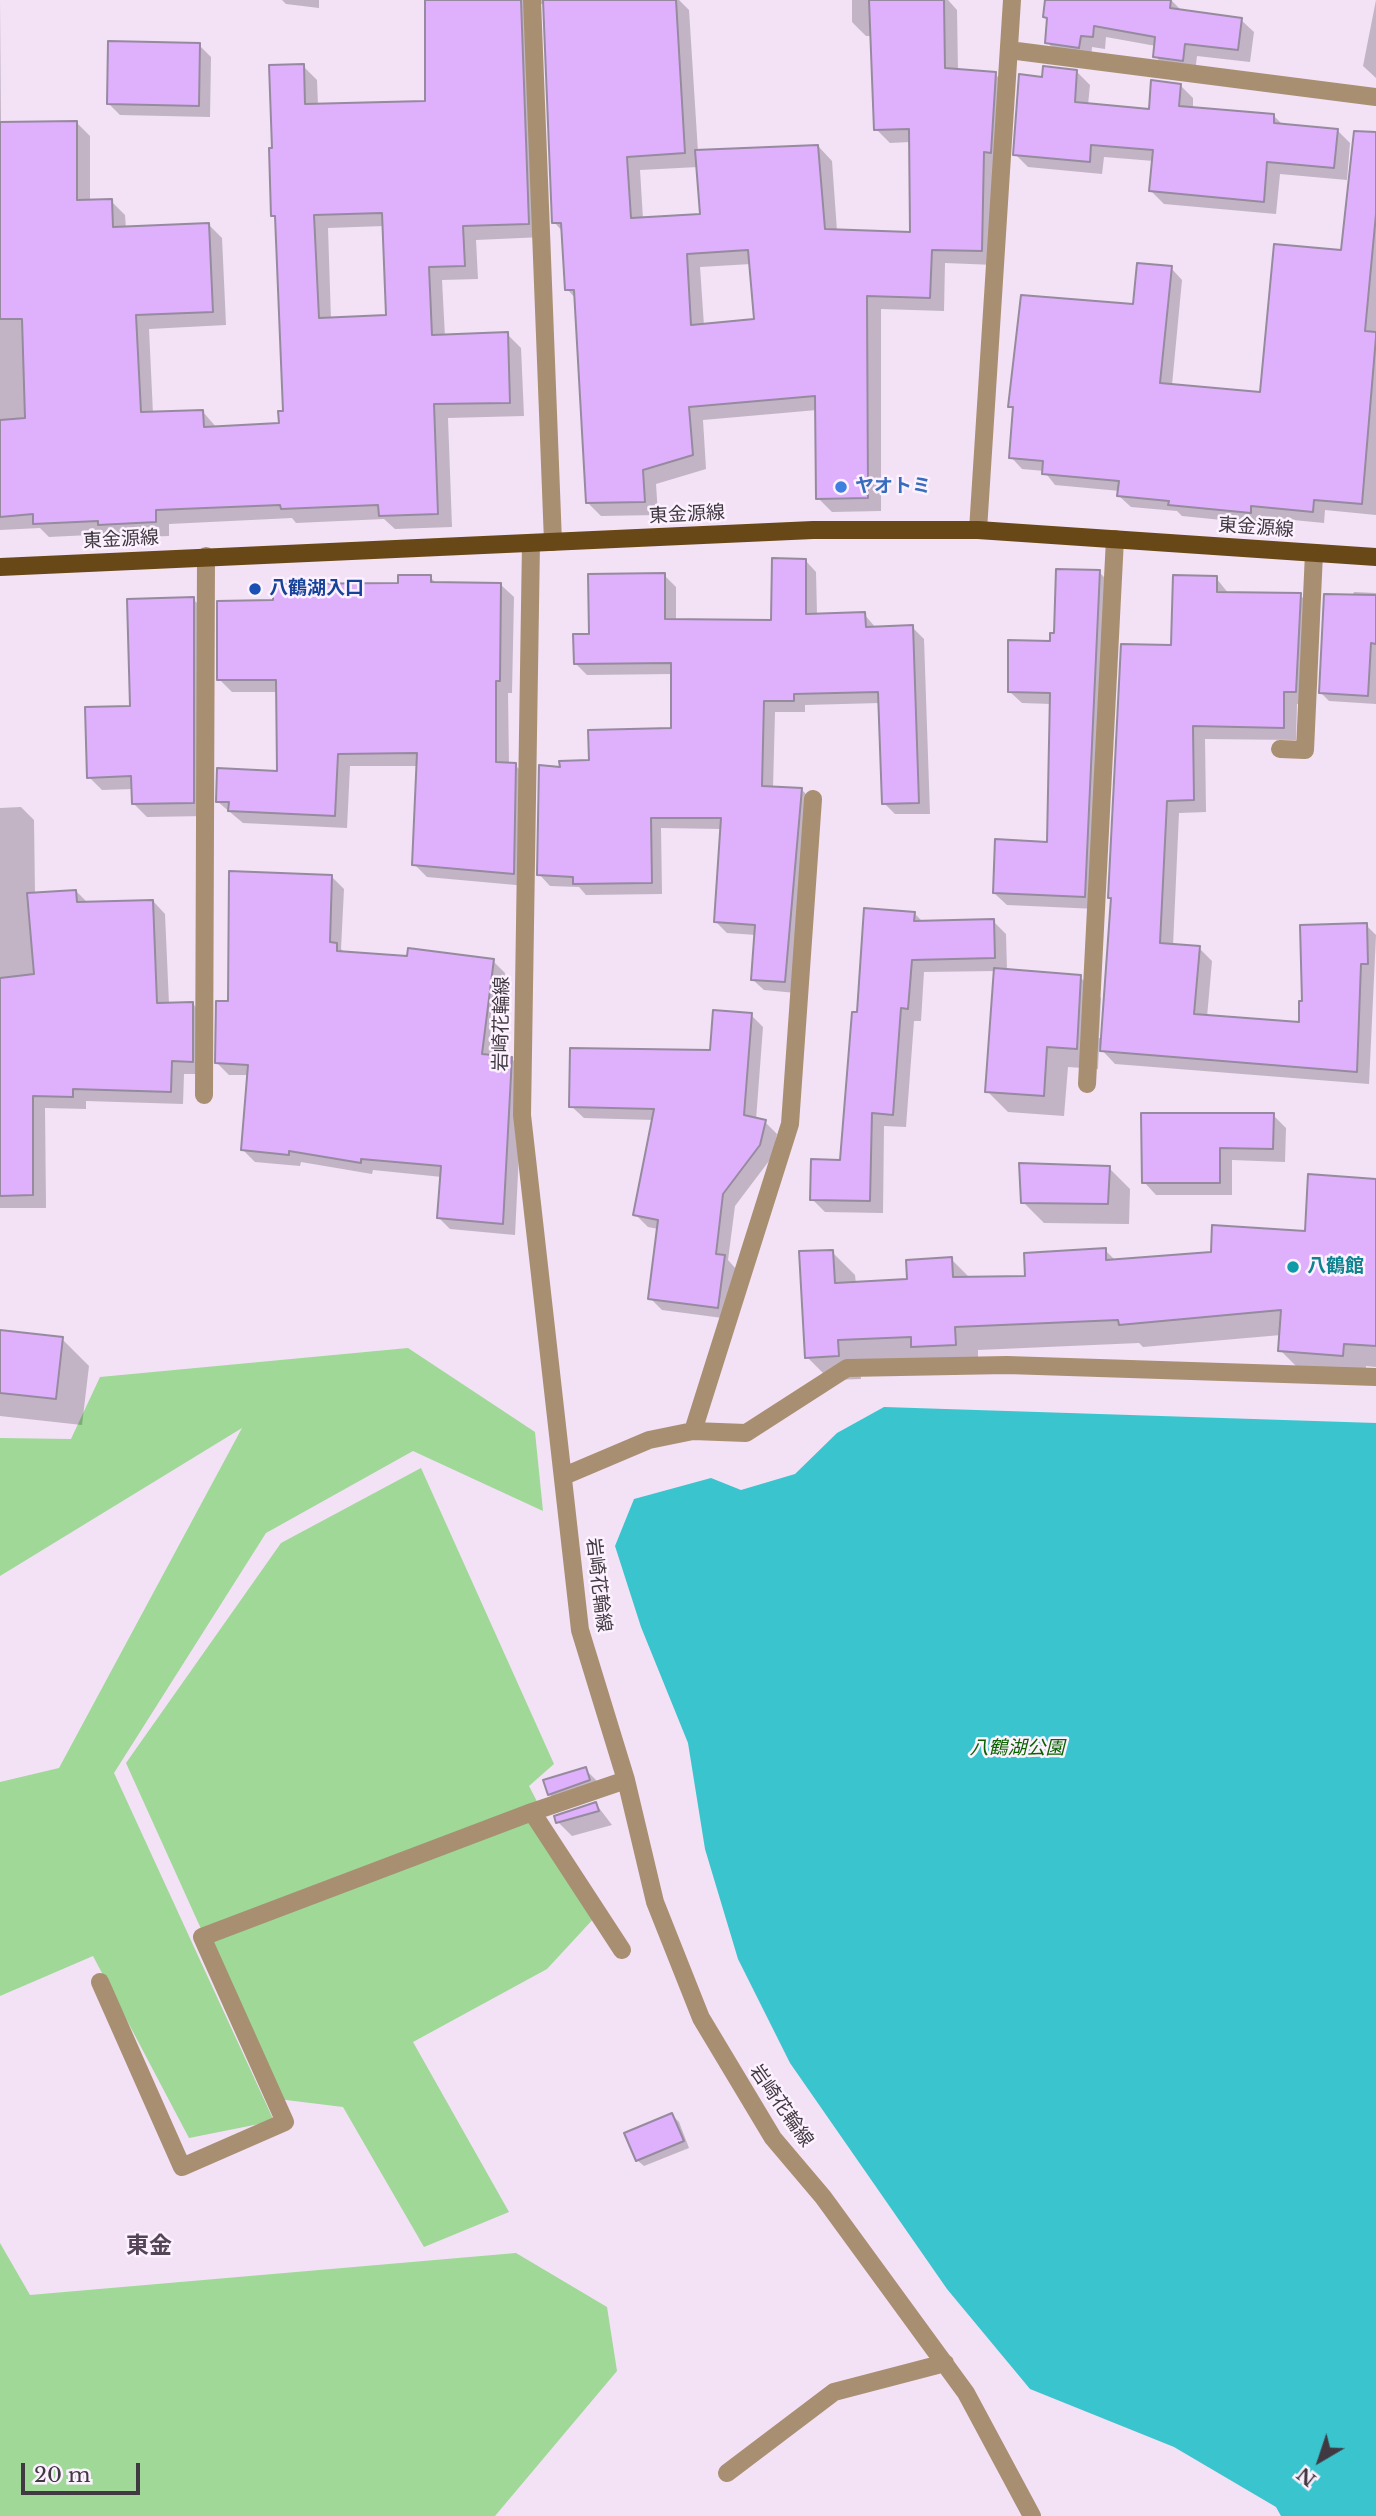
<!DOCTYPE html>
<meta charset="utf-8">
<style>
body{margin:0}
#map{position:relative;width:1376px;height:2516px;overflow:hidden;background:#f3e1f6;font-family:"Libre Baskerville",serif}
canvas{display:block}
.north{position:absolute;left:1285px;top:2425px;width:70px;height:70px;-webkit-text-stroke:5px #fcf1fe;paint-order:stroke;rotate:219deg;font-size:19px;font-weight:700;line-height:28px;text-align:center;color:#403941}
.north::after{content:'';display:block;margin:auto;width:24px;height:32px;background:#403941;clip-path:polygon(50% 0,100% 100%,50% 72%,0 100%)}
.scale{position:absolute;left:21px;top:2463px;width:119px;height:32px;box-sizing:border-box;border:4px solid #403941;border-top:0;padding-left:9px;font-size:21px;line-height:24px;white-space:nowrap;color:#403941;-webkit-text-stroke:5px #fcf1fe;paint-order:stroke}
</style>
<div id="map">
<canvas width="1376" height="2516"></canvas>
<div class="north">N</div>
<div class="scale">20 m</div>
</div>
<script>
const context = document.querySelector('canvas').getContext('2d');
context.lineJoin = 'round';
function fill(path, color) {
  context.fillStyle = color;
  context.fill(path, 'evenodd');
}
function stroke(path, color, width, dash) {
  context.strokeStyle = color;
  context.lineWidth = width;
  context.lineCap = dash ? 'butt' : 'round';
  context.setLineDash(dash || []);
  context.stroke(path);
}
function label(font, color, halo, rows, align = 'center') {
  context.font = font + ' "Libre Baskerville","Noto Sans JP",serif';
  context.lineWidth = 5;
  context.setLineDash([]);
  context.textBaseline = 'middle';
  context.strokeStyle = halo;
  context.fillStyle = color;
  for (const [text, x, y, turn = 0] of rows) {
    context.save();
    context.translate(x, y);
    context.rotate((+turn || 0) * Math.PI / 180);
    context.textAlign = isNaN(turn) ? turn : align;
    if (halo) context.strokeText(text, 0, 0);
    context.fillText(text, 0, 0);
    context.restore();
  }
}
const green = new Path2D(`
 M408,1348L535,1432L543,1511L413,1451L266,1533L114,1773L274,2121L189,2138L93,1956L0,1996V1782L59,1768L242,1428L0,1576V1438L71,1439L100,1377Z
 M421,1468L554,1764L529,1786L596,1916L547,1969L413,2042L509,2212L424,2247L343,2107L278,2099L126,1763L281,1543Z
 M0,2243L30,2295L516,2253L607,2307L617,2371L495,2516H0Z`);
const water = new Path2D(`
 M884,1407L1376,1423V2516H1281L1276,2507L1174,2447L1030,2389L947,2289L790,2063L738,1959L705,1849L688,1743L641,1627L615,1546L634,1499L711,1478L741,1490L795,1474L837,1433Z`);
const shadow = new Path2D(`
 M0,0L1,123L76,122L90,136V202L111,201L125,215L126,229L208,224L222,238L226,325L149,329L153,414L203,412L217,428L280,425L285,413L277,219L273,215L274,149L303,66L317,80L318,106L427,103L426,0H679L689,10L698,152L818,146L832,161L837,231L911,234L910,142L890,143L876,129L872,36H866L852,22V0H948L957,10L958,71L995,74L1009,88L995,265L945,263L944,311L881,309V511L832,512L818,498L817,410L703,420L706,469L656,484L658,515L601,516L587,502L576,299L567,289L563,232L554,222L545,4H539L543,237L476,240L478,279L442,280L445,337L507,334L521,348L524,416L448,418L452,527L395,529L384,519L296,523L292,518L169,524V536L114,538L110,534L49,537L40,528L0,530ZM698,167L701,215L643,219L640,170ZM384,226L388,317L331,320L328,228ZM751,264L756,320L704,326L700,267Z
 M282,0H319V8L286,4Z
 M1051,0H1171L1183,12L1241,20L1254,32L1250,62L1197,56L1195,72L1167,69L1155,56L1156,46L1106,37L1105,49L1092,47L1091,59L1059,55L1047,42Z
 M1376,0V78L1363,66Z
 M199,45L211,57L210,117L120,115L108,103Z
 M1077,72L1090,85L1088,105L1150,111L1180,85L1193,98V109L1274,116L1283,125L1337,130L1350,143L1347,180L1280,174L1276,214L1164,204L1151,191L1154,161L1104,157L1102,174L1028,167L1015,154L1043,78Z
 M1376,171V515L1325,510L1324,523L1263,517L1262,524L1182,516L1177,511L1131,507L1119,496L1120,491L1055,485L1044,471L1022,469L1011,457L1015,411L1010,406L1135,306L1171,268L1182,280L1172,385L1262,394L1343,252Z
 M805,560L816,572L817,615L864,614L876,628L912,627L924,639L930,814H895L884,803L880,703L805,705V712H775L773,788L801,789L813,801L796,993L764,990L752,979L756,935L727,933L716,922L722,829L661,828L662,894L586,895L579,887L550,886L539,874L561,769L590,762L672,730L673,674L587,675L576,664L591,636L664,575L676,587V621H773Z
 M1099,572L1112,585L1097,909L1007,905L994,893L1049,844L1051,704L1022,703L1009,691L1052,643Z
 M430,577L437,584L501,585L514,597L512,693H508L509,764L515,765L528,778L527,886L427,877L414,864L418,766H350L347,828L243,823L218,802L278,773L277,692H232L219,679L275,602L400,585Z
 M1216,578L1229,594L1300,595L1313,608L1309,705L1297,704L1296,740L1205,739L1206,812L1179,813L1173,946L1199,948L1212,961L1207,1017L1300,1024L1366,925L1376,935L1369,1084L1115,1064L1099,1047L1098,1069L1068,1067L1064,1116L1008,1112L987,1091L996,971L924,972L921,1021H914L906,1127L884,1126L883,1213L825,1212L812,1199L842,1161L858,1014L914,913L923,922L993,921L1006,934L1007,971L1080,977L1101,998L1099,1038H1103L1112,900L1110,897L1173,647Z
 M1354,592L1376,593V704L1329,701L1321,693Z
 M193,599L206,612V816L147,817L134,804L133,789L102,790L89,777Z
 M21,807L34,820L35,894L76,891L88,903L153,901L165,914L169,1004L192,1003L205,1016V1074H184L183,1104L86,1101V1109L45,1108L46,1208H0V808Z
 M332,877L344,889L341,949L345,953L493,961L505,973L494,1057L511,1058L523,1070L515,1235L450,1229L438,1217L442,1177L373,1170L372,1174L301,1162L300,1166L255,1162L243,1150L249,1075H229L217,1063L230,1002Z
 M751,1015L763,1027L756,1120L765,1122L777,1134L772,1157L735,1206L728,1260L736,1269L730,1319L662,1310L650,1298L658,1229L648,1227L635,1214L654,1120L584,1118L571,1106L711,1052Z
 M1273,1115L1286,1128L1285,1162L1232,1160V1195H1156L1144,1182Z
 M1109,1168L1130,1189L1129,1224L1044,1223L1023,1202Z
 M1376,1181V1367L1366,1366L1365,1378L1303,1373L1280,1350L1281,1335L1143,1347L1139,1343L978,1350V1367L860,1363L861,1379L830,1380L807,1357L832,1252L855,1275L856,1284L909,1281L951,1259L971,1279L1027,1278L1105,1250L1116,1261L1212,1253L1306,1232Z
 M0,1331L62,1339L89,1366L82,1425L0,1416Z
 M585,1769L599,1783L563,1808L549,1794Z
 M596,1804L612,1825L572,1836L558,1822Z
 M672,2115L679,2122L689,2148L644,2166L637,2160Z`);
const building = new Path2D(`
 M425,0H521L529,224L463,226L465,266L429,267L432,335L508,332L510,403L434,404L438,514L379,516L378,505L281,509L280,505L156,510V522L98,525V521L33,524V514L0,517V420L25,418L22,319H0V122L77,121V200L112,199L113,227L209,223L213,312L136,315L141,412L203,410L204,427L279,423L278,411H283L275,216H271L269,148H272L269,65L304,64L305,104L425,101ZM382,213L386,315L319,318L314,215Z
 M543,0H676L685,153L627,157L631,218L700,214L695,150L818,145L825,229L910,232L909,129L874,130L869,0H944L945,68L996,72L991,153L984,152L982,251L932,250L930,298L867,296L868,498L816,499L815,396L689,407L693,455L643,470L645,502L586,503L574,290H565L561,223H552ZM748,250L754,319L691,325L687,254Z
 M1045,0H1171L1170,8L1242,18L1238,50L1185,44L1183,61L1153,57L1155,37L1094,26L1093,37L1081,36L1079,48L1045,43L1047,18L1043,17Z
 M108,41L200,43L199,106L107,104Z
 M1043,66L1077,70L1075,102L1149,109L1151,80L1181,84L1179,106L1274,114V123L1338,129L1334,168L1267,162L1264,202L1149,191L1153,150L1091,145L1090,162L1013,155L1019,74L1042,77Z
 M1354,131L1376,132V214L1365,331L1376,332V337L1362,504L1314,500L1313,512L1251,506V513L1168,505L1169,501L1117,496L1119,481L1042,474L1043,461L1009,458L1013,407H1008L1021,295L1133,304L1137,263L1172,266L1160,383L1260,392L1274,244L1341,250Z
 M772,558L806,559V614L865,612L866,627L913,625L919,803L882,804L878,692L794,694V701H764L762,786L802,788L785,982L751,980L755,925L714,922L721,818H651L652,883L573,884V877L537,875L539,765L560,767L559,761L589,760L588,730L671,728V663L574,664L573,634H589L588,574L665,573V619L771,620Z
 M1056,569L1100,570L1085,897L993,893L995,839L1047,842L1050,693L1008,692V640L1050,641V633H1054Z
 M398,575H431V582L501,583L500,681H496V762L516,763L514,874L412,865L417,753L338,754L335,816L228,811L229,802H216L217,768L277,771L276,680H217V601L273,600V584L398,583Z
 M1173,575L1217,576V592L1301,593L1296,692H1284V728L1193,726L1194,800L1167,801L1160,943L1200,946L1194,1014L1299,1022V1001H1302L1300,925L1367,923L1368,964H1361L1357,1072L1100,1051L1111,898H1108L1121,644L1171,645Z
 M1324,594L1376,595V644L1371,643L1368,696L1319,693Z
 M194,597V803L132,804L131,776L87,778L85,707L130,706L127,599Z
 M229,871L332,875L330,942L337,943V951L407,956L408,948L494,959L482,1054L512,1057L503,1224L437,1218L441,1166L361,1159V1163L289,1151V1155L241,1150L248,1065L215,1063L216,1001H228Z
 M76,890L77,902L153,900L157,1003L193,1002V1062L172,1061L171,1092L73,1089V1097L33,1096V1195L0,1196V978L34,974L27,893Z
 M864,908L915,912L914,921L994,919L995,958L912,960L908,1009L901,1008L893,1115L872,1113L870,1201L810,1200L811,1159L840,1160L852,1012H857Z
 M994,968L1081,975L1077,1049L1047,1047L1044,1096L985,1092Z
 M713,1010L752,1013L744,1115L766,1120L760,1145L723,1194L716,1254L725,1255L718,1308L648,1299L658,1220L633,1215L654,1109L569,1107L570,1048L710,1050Z
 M1141,1113H1274L1273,1149L1220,1148V1183H1142Z
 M1019,1163L1110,1166L1108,1204L1021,1203Z
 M1308,1174L1376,1179V1346L1344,1344L1343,1356L1278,1351L1281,1310L1119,1325L1118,1320L955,1327L956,1345L911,1347V1337L838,1340L839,1356L805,1358L799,1251L833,1250L835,1283L907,1279L906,1260L952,1257L953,1277L1025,1276L1024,1253L1106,1248V1260L1211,1252L1212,1225L1305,1231Z
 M0,1330L63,1337L56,1399L0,1393Z
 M586,1767L590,1780L548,1795L543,1780Z
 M596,1802L599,1811L556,1823L554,1816Z
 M672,2113L684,2141L636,2161L624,2133Z`);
const minor = new Path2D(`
 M532,0L553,542
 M1009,50L1376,97
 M978,530L1012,0
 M531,543L522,1115L580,1630L626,1780L655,1902L701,2018L773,2138L823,2197L966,2393L1032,2516
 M1280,749L1305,750L1314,553
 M1087,1084L1115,539
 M204,1095L206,556
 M693,1431L790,1124L813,799
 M564,1476L649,1440L693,1431L746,1433L847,1368L1007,1365L1376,1377
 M532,1812L622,1950
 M100,1982L182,2167L285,2122L202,1937L532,1812L626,1780
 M727,2473L834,2392L945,2363`);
const major = new Path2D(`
 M0,567L813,530H978L1376,557`);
const markers = [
 [841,487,7,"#3f7fe0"],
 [255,589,7,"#1a4fb4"],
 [1293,1267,7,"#0f9aa8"]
];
const shopNames = [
 ["ヤオトミ",855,487]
];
const streetNames = [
 ["東金源線",687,515,-3],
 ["東金源線",1256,528,4],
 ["東金源線",121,540,-3],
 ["岩崎花輪線",502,1024,-89],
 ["岩崎花輪線",598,1585,83],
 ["岩崎花輪線",781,2106,55]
];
const transitNames = [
 ["八鶴湖入口",269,589]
];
const cultureNames = [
 ["八鶴館",1307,1267]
];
const parkNames = [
 ["八鶴湖公園",1017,1749]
];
const quarterNames = [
 ["東金",149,2247]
];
fill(green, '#9fd897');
fill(water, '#3ac4cd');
fill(shadow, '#0003');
fill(building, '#dfb1fd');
stroke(building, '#968a9f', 2);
stroke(minor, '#a88f71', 18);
stroke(major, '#694817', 18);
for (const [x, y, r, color] of markers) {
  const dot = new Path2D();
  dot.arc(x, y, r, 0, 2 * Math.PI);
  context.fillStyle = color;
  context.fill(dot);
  stroke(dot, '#fcf1fe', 2.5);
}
label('bold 19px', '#366cbe', '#fcf1fe', shopNames, 'left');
label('19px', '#403941', '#fcf1fe', streetNames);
label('bold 19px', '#164399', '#fcf1fe', transitNames, 'left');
label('bold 19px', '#0d838f', '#fcf1fe', cultureNames, 'left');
label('italic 19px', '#0b6300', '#fcf1fe', parkNames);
label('bold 23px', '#544657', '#fcf1fe', quarterNames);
</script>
